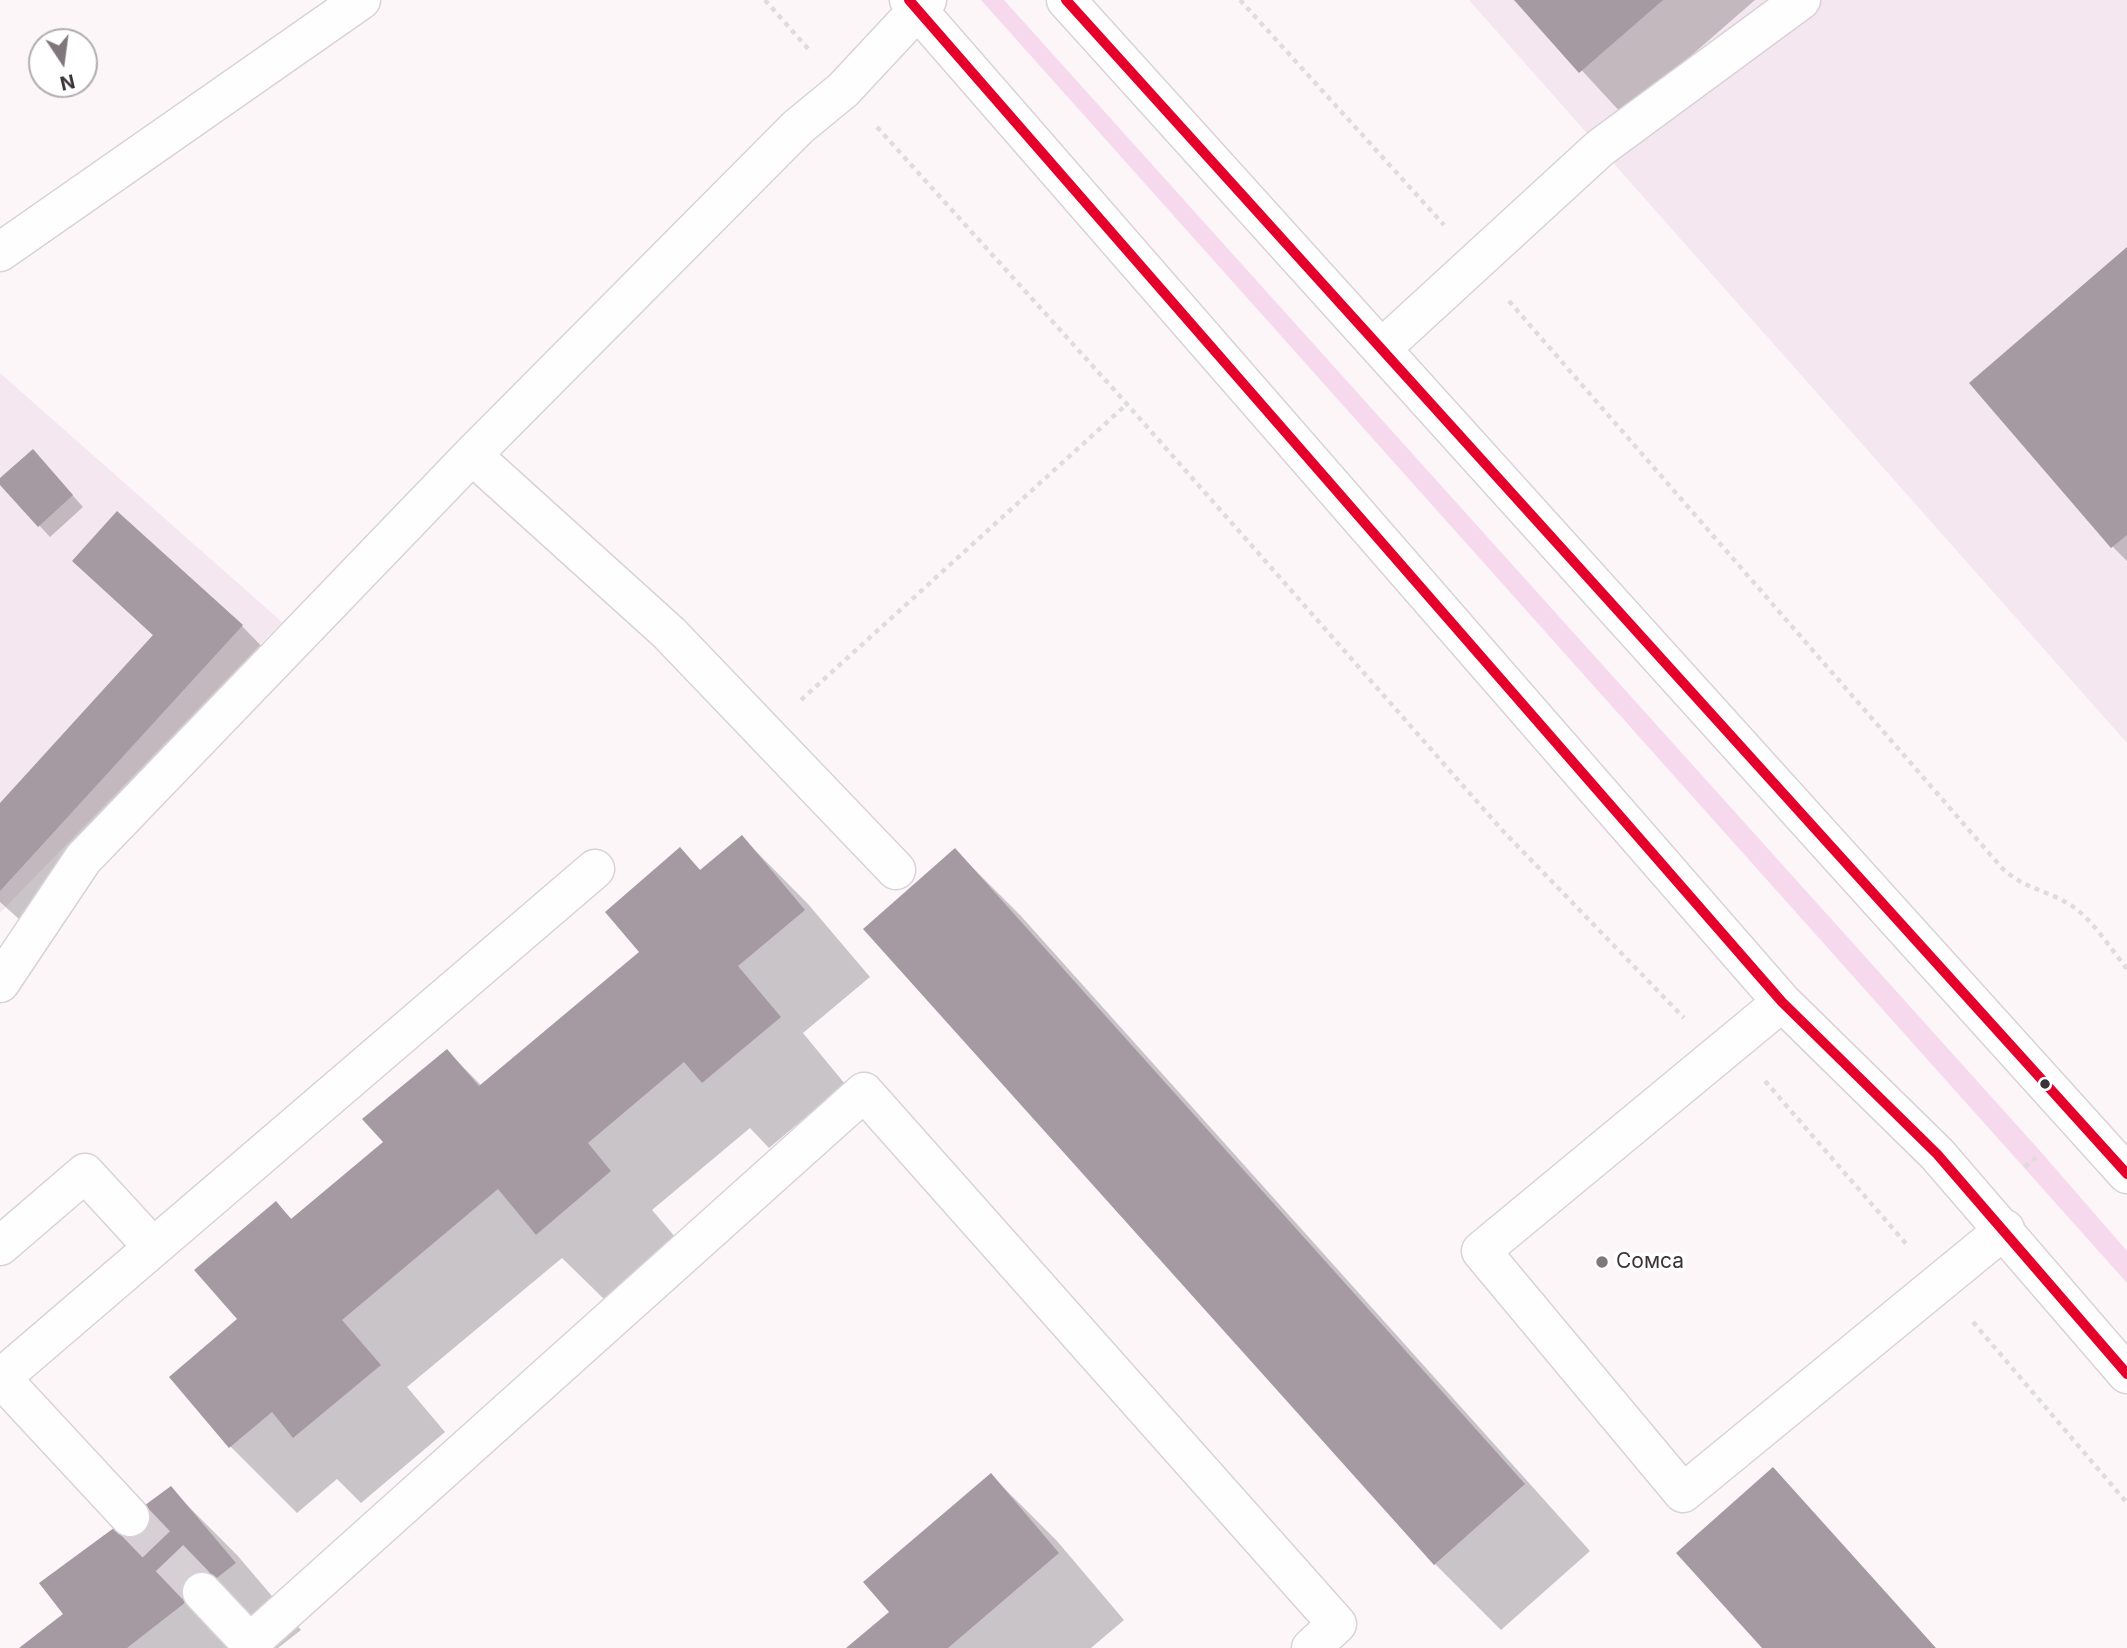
<!DOCTYPE html>
<meta charset="utf-8">
<style>
body{margin:0}
#map{position:relative;width:2127px;height:1648px;overflow:hidden;background:#fcf6f9;font-family:Inter,sans-serif}
canvas{display:block}
.north{position:absolute;left:28px;top:28px;width:70px;height:70px;box-sizing:border-box;background:#fff;border:2px solid #b1adb0;border-radius:50%;rotate:167deg;font-size:19px;font-weight:700;line-height:28px;text-align:center;color:#3c3239}
.north::after{content:'';display:block;margin:auto;width:24px;height:32px;background:#7f777c;clip-path:polygon(50% 0,100% 100%,50% 72%,0 100%)}
</style>
<div id="map">
<canvas width="2127" height="1648"></canvas>
<div class="north">N</div>
</div>
<script>
const context = document.querySelector('canvas').getContext('2d');
context.lineJoin = 'round';
function fill(path, color) {
  context.fillStyle = color;
  context.fill(path, 'evenodd');
}
function stroke(path, color, width, dash) {
  context.strokeStyle = color;
  context.lineWidth = width;
  context.lineCap = dash ? 'butt' : 'round';
  context.setLineDash(dash || []);
  context.stroke(path);
}
function label(font, color, halo, rows, align = 'center') {
  context.font = font + ' Inter,sans-serif';
  context.lineWidth = 7;
  context.setLineDash([]);
  context.textBaseline = 'middle';
  context.strokeStyle = halo;
  context.fillStyle = color;
  for (const [text, x, y, turn = 0] of rows) {
    context.save();
    context.translate(x, y);
    context.rotate((+turn || 0) * Math.PI / 180);
    context.textAlign = isNaN(turn) ? turn : align;
    if (halo) context.strokeText(text, 0, 0);
    context.fillText(text, 0, 0);
    context.restore();
  }
}
const built = new Path2D(`
 M1469,0H2127V743L1600,148Z
 M0,373L282,622L0,913Z`);
const green = new Path2D(`
 M981,0H1004L2041,1152L2127,1251V1283Z`);
const shadow = new Path2D(`
 M1517,0H1755L1623,115Z
 M2127,249V561L2113,547Z
 M44,463L83,507L50,537L0,483Z
 M74,561L242,626L275,660L30,929L0,902V806L154,636Z
 M742,837L808,904L870,977L803,1033L845,1084L769,1148L750,1128L652,1210L676,1238L604,1299L562,1258L407,1387L445,1432L361,1503L337,1479L297,1513L231,1447L172,1377L240,1320L275,1203L293,1220L385,1143L447,1051L482,1086L641,952L680,850L701,871Z
 M955,850L1021,916L1590,1551L1501,1630L1435,1564Z
 M991,1475L1057,1541L1124,1620L1091,1648H849L891,1612Z
 M171,1489L237,1555L301,1630L278,1648H22L65,1614Z`);
const building = new Path2D(`
 M1514,0H1663L1579,73Z
 M2127,247V535L2111,548L1969,383Z
 M33,449L73,495L38,527L0,485V478Z
 M117,511L243,625L0,891V803L153,635L72,561Z
 M742,835L805,910L738,966L781,1017L702,1083L684,1062L588,1143L611,1171L536,1235L498,1189L342,1320L381,1365L293,1438L272,1412L229,1448L169,1377L237,1319L194,1270L276,1201L291,1219L383,1142L362,1119L447,1049L479,1086L639,952L605,912L680,847L700,870Z
 M955,848L1525,1484L1434,1565L863,929Z
 M1773,1467L1936,1648H1762L1676,1553Z
 M991,1473L1059,1553L948,1648H846L889,1612L863,1582Z
 M171,1486L236,1563L127,1648H19L63,1614L39,1583Z`);
const minorTunnel = new Path2D(`
 M130,1517L202,1592`);
const path = new Path2D(`
 M765,0L811,52
 M1240,0L1444,225
 M877,127L1127,404L1503,831L1684,1018
 M1509,301L2002,868C2026,890 2044,889 2069,904C2092,918 2110,948 2127,969
 M801,700L1127,404
 M1765,1081L1908,1246
 M2025,1167L2040,1154
 M1973,1322L2127,1503`);
const minor = new Path2D(`
 M909,0L1782,1002L1937,1154L2127,1374
 M1066,0L2127,1174
 M0,252L361,0
 M1381,349L1600,148L1801,0
 M472,455L669,633L896,870
 M0,983L83,859L472,455L798,127L843,90L927,0
 M1782,1002L1481,1251L1683,1493L2005,1229
 M0,1246L85,1173L153,1247
 M0,1377L130,1517
 M1,1378L595,869
 M202,1592L250,1643
 M250,1648V1643L864,1092L1337,1624L1311,1648`);
const bus1 = new Path2D(`
 M909,0L1782,1002L1937,1154L2127,1374
 M1066,0L2127,1174`);
const markers = [
 [2045,1084,6,"#3c3239"],
 [1602,1262,7,"#7f777c"]
];
const poiNames = [
 ["Сомса",1616,1262]
];
fill(built, '#f5e7ef');
fill(green, '#f7d9ed');
fill(shadow, '#0003');
fill(building, '#a69aa2');
stroke(minorTunnel, '#d6cfd3', 38, [38, 19]);
stroke(minor, '#d9d2d7', 41);
stroke(path, '#dfdcde', 4.5, [5, 5]);
stroke(minor, '#fffefe', 38);
stroke(bus1, '#e4002b', 10);
for (const [x, y, r, color] of markers) {
  const dot = new Path2D();
  dot.arc(x, y, r, 0, 2 * Math.PI);
  context.fillStyle = color;
  context.fill(dot);
  stroke(dot, '#fff', 2.5);
}
label('21px', '#3c3239', '#fff', poiNames, 'left');
</script>
